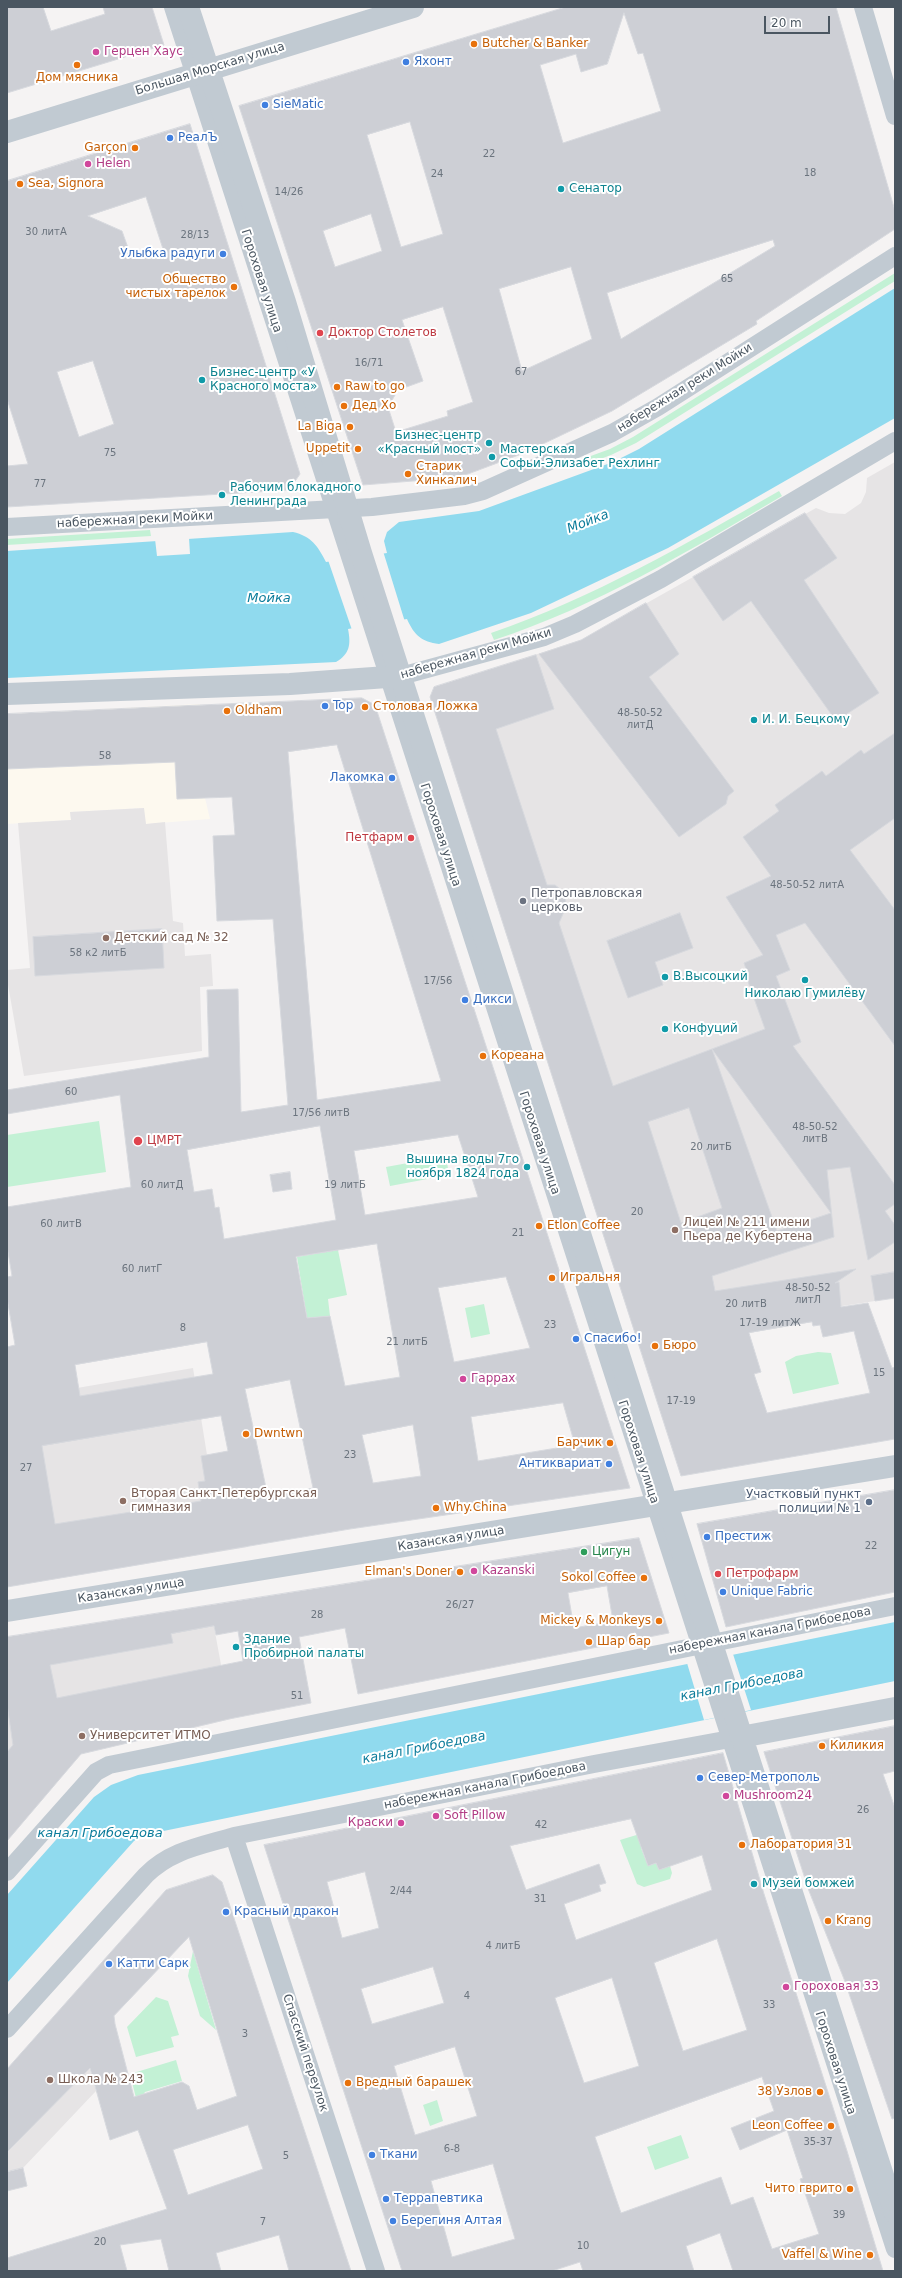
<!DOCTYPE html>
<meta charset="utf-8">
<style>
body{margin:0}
#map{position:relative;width:902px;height:2278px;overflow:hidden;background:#f5f3f3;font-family:"DejaVu Sans",sans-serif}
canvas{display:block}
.frame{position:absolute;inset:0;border:8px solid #4a5661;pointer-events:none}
.scale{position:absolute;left:764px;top:16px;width:66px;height:18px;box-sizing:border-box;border:2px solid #4a5661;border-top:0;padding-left:5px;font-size:12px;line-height:14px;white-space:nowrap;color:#4a5661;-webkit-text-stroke:3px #fff;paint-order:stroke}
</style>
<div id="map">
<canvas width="902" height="2278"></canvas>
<div class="frame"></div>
<div class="scale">20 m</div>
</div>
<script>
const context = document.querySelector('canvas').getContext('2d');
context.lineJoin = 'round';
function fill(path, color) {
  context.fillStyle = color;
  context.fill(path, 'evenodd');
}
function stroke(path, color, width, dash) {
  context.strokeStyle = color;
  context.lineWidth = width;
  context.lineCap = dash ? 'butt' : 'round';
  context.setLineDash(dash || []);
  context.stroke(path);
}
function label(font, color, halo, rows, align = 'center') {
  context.font = font + ' "DejaVu Sans",sans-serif';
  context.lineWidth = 4;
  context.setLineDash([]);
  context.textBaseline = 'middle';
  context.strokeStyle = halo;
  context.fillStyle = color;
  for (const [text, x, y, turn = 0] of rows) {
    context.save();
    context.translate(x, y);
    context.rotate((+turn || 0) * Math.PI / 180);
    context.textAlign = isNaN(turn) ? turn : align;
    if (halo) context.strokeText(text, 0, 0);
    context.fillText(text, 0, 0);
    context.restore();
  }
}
const commercial = new Path2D(`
 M200,704L205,798L210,819L146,824L143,808L70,812L71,820L7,824V714Z`);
const education = new Path2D(`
 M895,462V1298L683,1330L637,1340L430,697L434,687L581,640L816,508L829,513L845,514L861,503L866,492L867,478Z
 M144,808L146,824L165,822L173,921L183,923L185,956L211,954L213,986L200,987L202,1051L24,1076L7,979V970L30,968L18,823L71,820L70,812Z
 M16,1345L25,1397L193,1368L207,1455L228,1451L248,1547L7,1587V1347Z
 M210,1605L231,1719L81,1754L7,1841V1637Z
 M89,2066L96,2091L23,2168L7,2172V2069Z`);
const green = new Path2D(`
 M895,273V281L636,443L611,455L579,467L577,461L610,449L633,437Z
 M779,491L782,496C689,551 597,606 494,640L491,633C593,598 686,544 779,491Z
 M150,530L151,536L7,545V539Z
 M99,1121L106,1172L7,1187V1135Z
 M446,1156L449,1175L390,1186L386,1167Z
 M338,1250L347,1295L328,1299L330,1316L307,1318L297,1257Z
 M484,1304L490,1334L471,1338L465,1308Z
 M818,1352L831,1353L839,1384L793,1394L785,1362L796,1356Z
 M666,1826L641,1848L648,1866L656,1863L659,1870L670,1866L672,1873L670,1879L644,1887L637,1884L620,1840Z
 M193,1951L216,2030L200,2016L188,1976Z
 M156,1997L168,2001L179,2035L171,2037L174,2047L136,2057L127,2027Z
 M176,2060L182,2081L145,2092L141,2098L139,2110L130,2074Z
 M437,2100L443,2121L430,2126L423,2105Z
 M681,2135L689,2158L655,2170L647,2147Z`);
const water = new Path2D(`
 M895,288V418L668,548L531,613L439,644C422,642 414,635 407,619L348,629C351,644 350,654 336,662L7,678V551L293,532C311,536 318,546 326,562L387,553L384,541L387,532L399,522L479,511L613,462L639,449Z
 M895,1622V1681L144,1835L134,1841L7,1983V1895L94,1797L111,1785L138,1775Z`);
const pier = new Path2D(`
 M178,537L179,539L189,538L190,554L157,556L155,539Z
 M383,551L405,622L352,630L328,560Z
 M733,1654L751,1710L704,1720L687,1663Z`);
const building = new Path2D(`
 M7,7H43L51,31L105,14L103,7H152L164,45L7,93Z
 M566,7H836L895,211V229L756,321L757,324L612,411L524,453L468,474L438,479L363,485L239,106ZM624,13L638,54L643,53L661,111L563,143L540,65L576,54L581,72L607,64ZM410,122L443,234L401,247L367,135ZM371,214L382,251L335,267L323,231ZM773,240L775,246L621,339L607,293ZM571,267L592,339L522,371L499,289ZM443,307L473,402L447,411L448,416L396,432L388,407L398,390L423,381L402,320Z
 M190,124L300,474L289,490L7,507V466L28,464L7,399V181ZM146,197L163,249L132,259L122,231L88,216ZM93,361L114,424L79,437L57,372Z
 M805,513L837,558L804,580L879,693L836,721L751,601L723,621L693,577Z
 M646,603L679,654L649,677L734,791L728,796L726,804L679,837L539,654L581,640Z
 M536,655L554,709L496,729L547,885H555L565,893L566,907L559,923L613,1086L712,1049L777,1231L831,1213L712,1049L765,1029L746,976L748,975L744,963L763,955L726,897L771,876L743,837L779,811L775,805L822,771L826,776L861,750L864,754L895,733V818L850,850L895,910V1046L805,923L776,935L790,970L776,976L801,1042L793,1046L895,1185V1204L885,1211L895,1225V1242L868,1260L850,1167L827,1170L834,1237L712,1276L715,1291L856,1269L835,1283L839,1282L841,1307L868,1303L892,1368L895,1367V1439L681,1476L430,697L434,687ZM689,1108L722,1208L681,1223L648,1122ZM812,1322L813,1326L820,1325L823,1337L854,1331L870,1393L767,1413L754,1374L761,1372L749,1333Z
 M362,698L375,705L630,1488L350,1529L7,1587V1347L15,1345L7,1298V1277L12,1276L7,1246V1207L131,1187L120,1095L7,1114V1090L209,1057L207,990L238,989L241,1112L288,1105L273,919L217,921L213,836L235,835L232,797L177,799L175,762L7,769V714ZM337,745L441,1081L317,1100L288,752ZM320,1126L336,1220L224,1239L219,1207L215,1208L212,1189L194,1192L187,1150ZM458,1135L478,1197L365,1215L354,1151ZM377,1244L400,1377L345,1386L330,1316L307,1318L296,1257ZM506,1277L530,1348L454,1362L438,1288ZM207,1342L213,1374L80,1396L75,1365ZM290,1380L313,1488L268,1497L245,1389ZM563,1403L575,1445L478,1461L471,1417ZM221,1416L228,1451L201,1456L205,1481L198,1482L201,1501L55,1524L42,1446ZM413,1425L421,1476L373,1483L362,1435Z
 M680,913L693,948L655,962L663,985L628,998L607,941Z
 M162,929L164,968L35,976L33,937Z
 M290,1172L292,1189L273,1192L270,1175Z
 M895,1272V1298L875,1301L871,1276Z
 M895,1490V1592L726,1627L697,1524Z
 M639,1538L669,1633L358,1694L345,1628L299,1637L311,1703L229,1719L81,1754L7,1841V1752L13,1745L7,1704V1637ZM607,1586L613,1621L574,1628L568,1593ZM214,1626L216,1635L238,1631L243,1661L57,1698L50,1665L173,1643L171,1634Z
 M895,1726V1771L883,1774L895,1808V2118L892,2119L844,1979L809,1891L764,1752Z
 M723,1753L764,1894L847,2151L883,2271H733L720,2233L686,2246L694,2271H583L580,2262L552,2271H402L264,1845ZM631,1819L648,1866L656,1863L659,1870L702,1855L712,1890L576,1940L564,1904L601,1891L599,1885L606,1883L599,1864L526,1890L510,1846ZM365,1872L379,1928L342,1938L327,1882ZM717,1939L747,2030L683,2051L654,1963ZM433,1967L444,2003L372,2024L361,1989ZM612,1978L639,2066L584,2083L555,1998ZM455,2047L477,2116L415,2135L394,2066ZM762,2077L774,2111L731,2128L740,2150L787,2130L803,2178L800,2179L819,2234L772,2249L753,2197L731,2205L721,2177L621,2213L595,2137ZM493,2164L515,2239L452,2257L431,2181Z
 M213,1875L222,1882L351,2271H289L279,2235L216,2253L221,2271H169L161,2239L120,2245L127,2271H7V2258L167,2209L138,2130L110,2140L90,2068L7,2152V2069L166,1890ZM189,1937L237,2096L197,2110L189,2086L182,2082L134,2097L115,2024L114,2016ZM248,2125L263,2169L188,2195L173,2150Z
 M23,2168L27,2186L7,2191V2172Z`);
const minor = new Path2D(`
 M173,7L895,2249
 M863,7L895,116
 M7,527L372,507L464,496L483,491L612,433L658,407L895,256
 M401,676L544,637L575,624L661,579L895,441
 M234,1836L376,2271
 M7,1872L96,1772L109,1765L895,1606
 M7,2029L146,1875C171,1850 201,1846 234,1836L594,1764L741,1737`);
const tertiary = new Path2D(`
 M188,7L285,302L361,553L895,2213
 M7,132L413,7
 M7,694L290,684L401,676
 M7,1611L895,1466
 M741,1737L895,1708`);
const markers = [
 [474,44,4,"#e8710a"],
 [96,52,4,"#d1479c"],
 [406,62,4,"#3f7fe0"],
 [77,65,4,"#e8710a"],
 [265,105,4,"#3f7fe0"],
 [170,138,4,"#3f7fe0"],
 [135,148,4,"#e8710a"],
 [88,164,4,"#d1479c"],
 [20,184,4,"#e8710a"],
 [561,189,4,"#0f9aa8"],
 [223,254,4,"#3f7fe0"],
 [234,287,4,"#e8710a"],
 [320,333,4,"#e0444e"],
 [202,380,4,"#0f9aa8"],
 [337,387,4,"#e8710a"],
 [344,406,4,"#e8710a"],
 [350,427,4,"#e8710a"],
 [489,443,4,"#0f9aa8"],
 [358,449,4,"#e8710a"],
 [492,457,4,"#0f9aa8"],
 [408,474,4,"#e8710a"],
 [222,495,4,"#0f9aa8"],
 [325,706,4,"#3f7fe0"],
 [365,707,4,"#e8710a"],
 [227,711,4,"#e8710a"],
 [754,720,4,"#0f9aa8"],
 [392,778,4,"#3f7fe0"],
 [411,838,4,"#e0444e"],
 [523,901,4,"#6b7280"],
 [106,938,4,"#8d6e63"],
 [665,977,4,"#0f9aa8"],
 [805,980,4,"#0f9aa8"],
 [465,1000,4,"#3f7fe0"],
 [665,1029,4,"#0f9aa8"],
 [483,1056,4,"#e8710a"],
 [138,1141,5,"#e0444e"],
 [527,1167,4,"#0f9aa8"],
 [539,1226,4,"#e8710a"],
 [675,1230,4,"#8d6e63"],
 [552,1278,4,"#e8710a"],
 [576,1339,4,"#3f7fe0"],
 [655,1346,4,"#e8710a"],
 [463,1379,4,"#d1479c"],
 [246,1434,4,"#e8710a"],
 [610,1443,4,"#e8710a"],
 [609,1464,4,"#3f7fe0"],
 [123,1501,4,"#8d6e63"],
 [869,1502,4,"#5c6f8a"],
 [436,1508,4,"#e8710a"],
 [707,1537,4,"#3f7fe0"],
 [584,1552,4,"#2e9e5b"],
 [474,1571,4,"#d1479c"],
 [460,1572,4,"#e8710a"],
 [718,1574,4,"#e0444e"],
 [644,1578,4,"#e8710a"],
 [723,1592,4,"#3f7fe0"],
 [659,1621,4,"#e8710a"],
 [589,1642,4,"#e8710a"],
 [236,1647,4,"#0f9aa8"],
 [82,1736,4,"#8d6e63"],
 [822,1746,4,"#e8710a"],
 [700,1778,4,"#3f7fe0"],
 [726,1796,4,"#d1479c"],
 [436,1816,4,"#d1479c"],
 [401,1823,4,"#d1479c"],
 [742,1845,4,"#e8710a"],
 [754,1884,4,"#0f9aa8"],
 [226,1912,4,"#3f7fe0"],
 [828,1921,4,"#e8710a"],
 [109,1964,4,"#3f7fe0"],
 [786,1987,4,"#d1479c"],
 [50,2080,4,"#8d6e63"],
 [348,2083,4,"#e8710a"],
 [820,2092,4,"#e8710a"],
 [831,2126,4,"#e8710a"],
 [372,2155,4,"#3f7fe0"],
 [850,2189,4,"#e8710a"],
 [386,2199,4,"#3f7fe0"],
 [393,2221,4,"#3f7fe0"],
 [870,2255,4,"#e8710a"]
];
const numberNames = [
 ["22",489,154],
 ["18",810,173],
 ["24",437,174],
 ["14/26",289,192],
 ["30 литА",46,232],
 ["28/13",195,235],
 ["65",727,279],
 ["16/71",369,363],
 ["67",521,372],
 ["75",110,453],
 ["77",40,484],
 ["48-50-52",640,713],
 ["литД",640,725],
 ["58",105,756],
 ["48-50-52 литА",807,885],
 ["58 к2 литБ",98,953],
 ["17/56",438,981],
 ["60",71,1092],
 ["17/56 литВ",321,1113],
 ["48-50-52",815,1127],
 ["литВ",815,1139],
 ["20 литБ",711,1147],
 ["60 литД",162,1185],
 ["19 литБ",345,1185],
 ["20",637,1212],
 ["60 литВ",61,1224],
 ["21",518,1233],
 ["60 литГ",142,1269],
 ["48-50-52",808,1288],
 ["литЛ",808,1300],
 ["20 литВ",746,1304],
 ["17-19 литЖ",770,1323],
 ["23",550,1325],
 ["8",183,1328],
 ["21 литБ",407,1342],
 ["15",879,1373],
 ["17-19",681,1401],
 ["23",350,1455],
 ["27",26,1468],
 ["22",871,1546],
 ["26/27",460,1605],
 ["28",317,1615],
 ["51",297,1696],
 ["26",863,1810],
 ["42",541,1825],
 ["2/44",401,1891],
 ["31",540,1899],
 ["4 литБ",503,1946],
 ["4",467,1996],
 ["33",769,2005],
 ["3",245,2034],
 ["35-37",818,2142],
 ["6-8",452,2149],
 ["5",286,2156],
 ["39",839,2215],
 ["7",263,2222],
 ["20",100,2242],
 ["10",583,2246]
];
const foodNames = [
 ["Butcher & Banker",482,44],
 ["Дом мясника",77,78,"center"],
 ["Garçon",127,148,"right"],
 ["Sea, Signora",28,184],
 ["Общество",226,280,"right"],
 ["чистых тарелок",226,294,"right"],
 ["Raw to go",345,387],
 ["Дед Хо",352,406],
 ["La Biga",342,427,"right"],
 ["Uppetit",350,449,"right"],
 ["Старик",416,467],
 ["Хинкалич",416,481],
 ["Столовая Ложка",373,707],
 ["Oldham",235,711],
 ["Кореана",491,1056],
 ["Etlon Coffee",547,1226],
 ["Игральня",560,1278],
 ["Бюро",663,1346],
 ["Dwntwn",254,1434],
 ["Барчик",602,1443,"right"],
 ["Why.China",444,1508],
 ["Elman's Doner",452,1572,"right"],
 ["Sokol Coffee",636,1578,"right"],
 ["Mickey & Monkeys",651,1621,"right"],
 ["Шар бар",597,1642],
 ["Киликия",830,1746],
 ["Лаборатория 31",750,1845],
 ["Krang",836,1921],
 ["Вредный барашек",356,2083],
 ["38 Узлов",812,2092,"right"],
 ["Leon Coffee",823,2126,"right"],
 ["Чито гврито",842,2189,"right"],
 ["Vaffel & Wine",862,2255,"right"]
];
const hotelNames = [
 ["Герцен Хаус",104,52],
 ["Helen",96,164],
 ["Гаррах",471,1379],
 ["Kazanski",482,1571],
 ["Mushroom24",734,1796],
 ["Soft Pillow",444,1816],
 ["Краски",393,1823,"right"],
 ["Гороховая 33",794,1987]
];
const shopNames = [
 ["Яхонт",414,62],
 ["SieMatic",273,105],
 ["РеалЪ",178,138],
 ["Улыбка радуги",215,254,"right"],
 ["Top",333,706],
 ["Лакомка",384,778,"right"],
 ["Дикси",473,1000],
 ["Спасибо!",584,1339],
 ["Антиквариат",601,1464,"right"],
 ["Престиж",715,1537],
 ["Unique Fabric",731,1592],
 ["Север-Метрополь",708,1778],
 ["Красный дракон",234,1912],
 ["Катти Сарк",117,1964],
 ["Ткани",380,2155],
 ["Террапевтика",394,2199],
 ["Берегиня Алтая",401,2221]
];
const streetNames = [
 ["Большая Морская улица",210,69,-17],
 ["Гороховая улица",261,281,72],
 ["набережная реки Мойки",685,388,-32],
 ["набережная реки Мойки",135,520,-3],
 ["набережная реки Мойки",476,654,-16],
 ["Гороховая улица",440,835,72],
 ["Гороховая улица",539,1143,72],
 ["Гороховая улица",638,1452,72],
 ["Казанская улица",451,1539,-9],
 ["Казанская улица",131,1591,-9],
 ["набережная канала Грибоедова",770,1631,-11],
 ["набережная канала Грибоедова",485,1786,-11],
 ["Спасский переулок",305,2053,72],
 ["Гороховая улица",835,2063,72]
];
const cultureNames = [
 ["Сенатор",569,189],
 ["Бизнес-центр «У",210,373],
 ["Красного моста»",210,387],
 ["Бизнес-центр",481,436,"right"],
 ["«Красный мост»",481,450,"right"],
 ["Мастерская",500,450],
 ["Софьи-Элизабет Рехлинг",500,464],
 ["Рабочим блокадного",230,488],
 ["Ленинграда",230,502],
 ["И. И. Бецкому",762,720],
 ["В.Высоцкий",673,977],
 ["Николаю Гумилёву",805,994,"center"],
 ["Конфуций",673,1029],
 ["Вышина воды 7го",519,1160,"right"],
 ["ноября 1824 года",519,1174,"right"],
 ["Здание",244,1640],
 ["Пробирной палаты",244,1654],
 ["Музей бомжей",762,1884]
];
const healthNames = [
 ["Доктор Столетов",328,333],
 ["Петфарм",403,838,"right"],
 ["ЦМРТ",147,1141],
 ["Петрофарм",726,1574]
];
const worshipNames = [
 ["Петропавловская",531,894],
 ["церковь",531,908]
];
const educationNames = [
 ["Детский сад № 32",114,938],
 ["Лицей № 211 имени",683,1223],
 ["Пьера де Кубертена",683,1237],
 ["Вторая Санкт-Петербургская",131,1494],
 ["гимназия",131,1508],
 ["Университет ИТМО",90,1736],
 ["Школа № 243",58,2080]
];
const serviceNames = [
 ["Участковый пункт",861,1495],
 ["полиции № 1",861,1509]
];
const leisureNames = [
 ["Цигун",592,1552]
];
const waterNames = [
 ["Мойка",588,522,-21],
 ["Мойка",269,599],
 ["канал Грибоедова",742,1685,-11],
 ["канал Грибоедова",424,1748,-11],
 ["канал Грибоедова",100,1834]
];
fill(commercial, '#fdf9ef');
fill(education, '#e6e4e5');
fill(green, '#c3f1d5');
fill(water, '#90daee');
fill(pier, '#f5f3f3');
fill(building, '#cdcfd5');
stroke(building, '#d7d9de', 1);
stroke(minor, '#c1cad2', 18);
stroke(tertiary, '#c1cad2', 22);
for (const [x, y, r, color] of markers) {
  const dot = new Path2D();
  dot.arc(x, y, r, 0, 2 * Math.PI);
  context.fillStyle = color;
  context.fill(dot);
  stroke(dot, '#fff', 1.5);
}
label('10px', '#6b747e', null, numberNames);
label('12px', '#c56008', '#fff', foodNames, 'left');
label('12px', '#b23c85', '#fff', hotelNames, 'left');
label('12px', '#366cbe', '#fff', shopNames, 'left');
label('12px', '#4a5661', '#fff', streetNames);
label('12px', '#0d838f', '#fff', cultureNames, 'left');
label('12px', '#be3a42', '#fff', healthNames, 'left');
label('12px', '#5b616d', '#fff', worshipNames, 'left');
label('12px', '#785e54', '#fff', educationNames, 'left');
label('12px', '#4e5e75', '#fff', serviceNames, 'right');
label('12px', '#27864d', '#fff', leisureNames, 'left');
label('italic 13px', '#0c7c9b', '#fff', waterNames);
</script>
